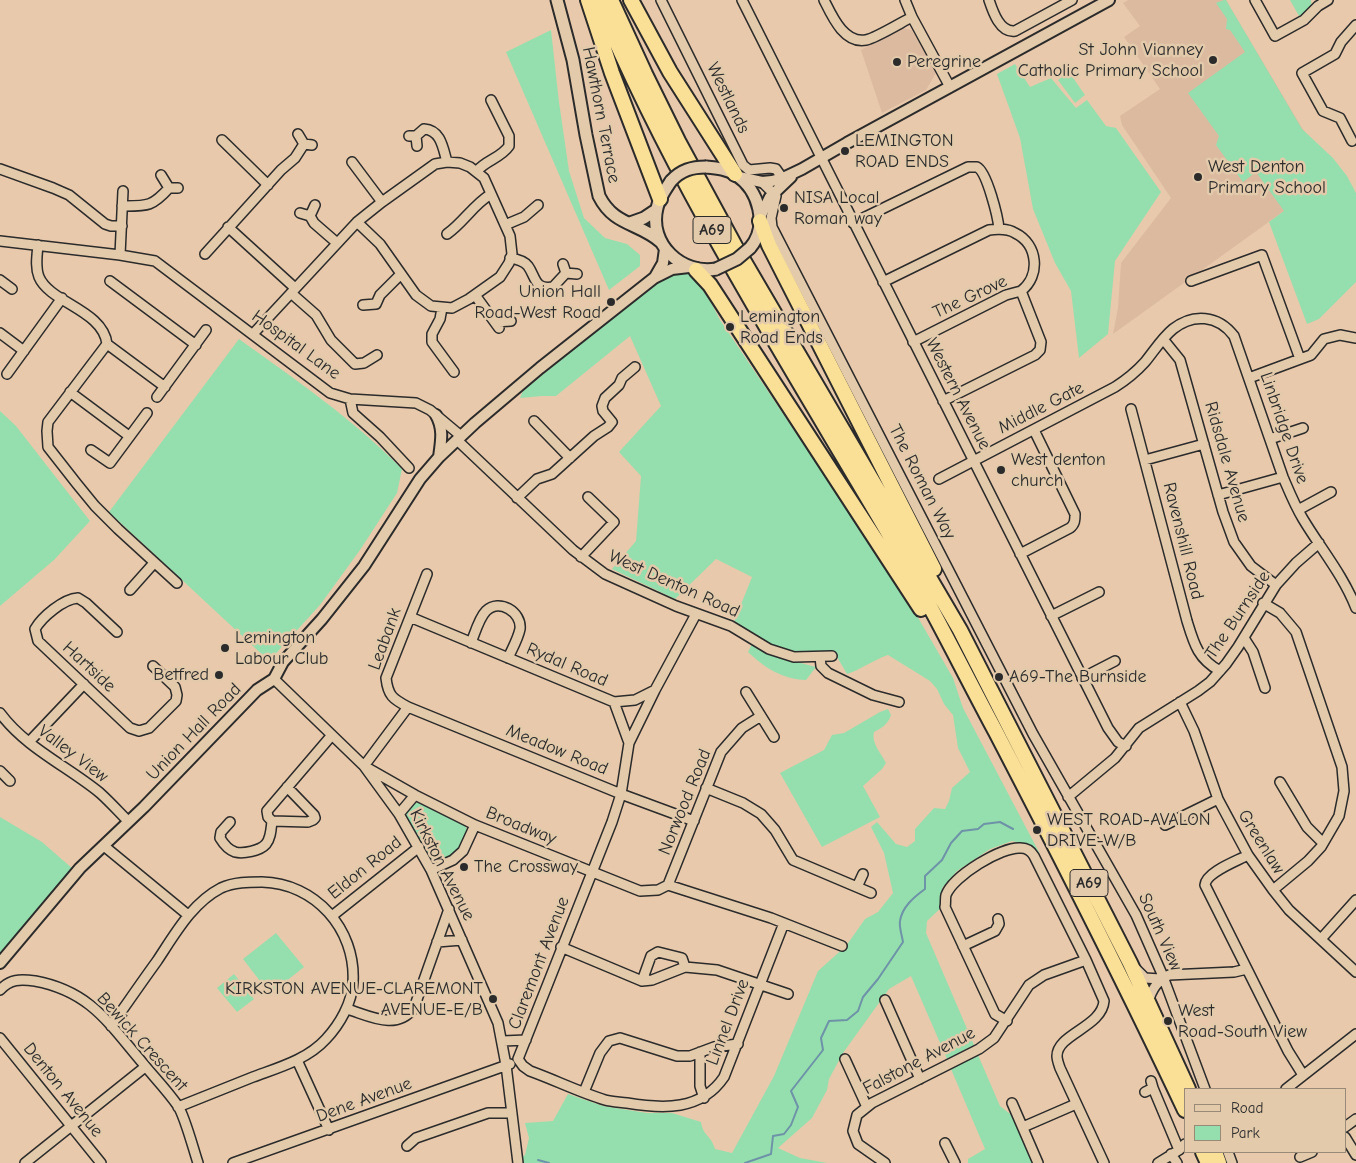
<!DOCTYPE html>
<style>
body{margin:0}
#map{position:relative;width:1356px;height:1163px;overflow:hidden;background:#e9c9ab;font-family:"Comic Neue",sans-serif}
canvas{display:block}
.legend{position:absolute;left:1184px;top:1088px;width:162px;height:65px;box-sizing:border-box;background:#e2caab;border:1px solid #998a78;margin:0;padding:6px 9px;list-style:none;font-size:15px;color:#2b2b2b}
.legend li{display:flex;align-items:center;gap:10px;height:25px}
.legend b{width:25px;border:1px solid #998a78}
</style>
<div id="map">
<canvas width="1356" height="1163"></canvas>
<ul class="legend">
<li><b style="height:6px;background:#e2caab"></b>Road</li>
<li><b style="height:14px;background:#95dfae"></b>Park</li>
</ul>
</div>
<script>
const context = document.querySelector('canvas').getContext('2d');
context.lineJoin = 'round';
function fill(path, color) {
  context.fillStyle = color;
  context.fill(path, 'evenodd');
}
function stroke(path, color, width, dash) {
  context.strokeStyle = color;
  context.lineWidth = width;
  context.lineCap = dash ? 'butt' : 'round';
  context.setLineDash(dash || []);
  context.stroke(path);
}
function label(font, color, halo, rows, align = 'center') {
  context.font = font + ' "Comic Neue",sans-serif';
  context.lineWidth = 5;
  context.setLineDash([]);
  context.textBaseline = 'middle';
  context.strokeStyle = halo;
  context.fillStyle = color;
  for (const [text, x, y, turn = 0] of rows) {
    context.save();
    context.translate(x, y);
    context.rotate((+turn || 0) * Math.PI / 180);
    context.textAlign = isNaN(turn) ? turn : align;
    if (halo) context.strokeText(text, 0, 0);
    context.fillText(text, 0, 0);
    context.restore();
  }
}
const built = new Path2D(`
 M1128,0H1226L1302,128L1306,133L1284,211L1113,334L1118,308L1121,263L1171,198L1122,125L1120,116L1160,89L1124,37L1140,26L1123,3Z
 M902,28L912,30L936,73L926,90L882,113L861,50Z`);
const green = new Path2D(`
 M1224,0H1226L1302,129L1333,158L1347,176L1356,193V282L1319,319L1307,324L1269,222L1284,211L1256,172L1243,182L1216,145L1219,136L1188,93L1245,52L1230,30L1226,29L1227,19L1216,3Z
 M1290,0H1311C1313,9 1305,12 1299,16Z
 M551,30L559,102L569,171L584,218L605,238L627,244L640,255V266L609,290L506,52Z
 M1015,64L1030,87L1051,78L1076,108L1087,100L1106,126L1116,128L1161,192L1115,261L1108,334L1079,358L1071,291L1055,263L1033,209L1020,138L997,74Z
 M1069,72L1085,95L1075,103L1058,80Z
 M678,274H690L704,289L720,320L905,595L953,678L963,708L1040,854L1027,844L1012,841L990,849L957,871L942,888V907L927,921L926,933L974,1045L947,1059L911,976L889,989L843,1053L829,1079L827,1090L812,1118L778,1148L800,1158L827,1163H513L525,1155L529,1138L525,1123L553,1121L568,1094L603,1106L647,1113H672L701,1122C703,1136 711,1135 715,1149L732,1153L774,1076L818,971L846,946L865,919L878,912L893,893L884,853L871,827L877,822L896,844L907,847L915,841V829L934,808L945,809L949,801L952,788L970,772L958,748L953,715L944,704L937,689L930,681L888,655C873,660 862,669 847,674L834,652H796L797,662L816,667L806,680C782,679 765,668 748,652L756,636L734,622L752,577L716,559L675,599L612,569L636,541L641,476L619,452L661,406L630,336L556,396H542L520,398L523,391L616,314L662,280Z
 M239,339C296,380 353,419 402,469L397,493L360,550L320,605L269,661L109,512Z
 M0,411L16,426L90,521L54,560L0,606Z
 M888,709L891,715C888,724 882,728 874,732C871,743 881,753 886,763L882,769L863,786L880,817L822,847L780,773L824,750L832,735L844,733L880,712Z
 M415,803H421L465,825L468,832C462,847 449,863 432,862L407,819L406,813Z
 M0,817L42,842L73,869L0,953Z
 M276,933L304,967L270,994L243,959Z
 M234,974L254,999L237,1012L217,988Z
 M978,1055L1000,1106L1014,1117L1034,1163H968V1159L985,1149L951,1069Z`);
const stream = new Path2D(`
 M538,1160L549,1163
 M745,1163L771,1154L773,1136L784,1134L791,1125L798,1107L791,1091L823,1050L821,1038L829,1021L847,1020L858,1011L863,997L878,979L903,942C902,936 899,927 900,921C902,907 914,897 925,889V876L942,860L951,843L962,831L978,829L984,824L1000,822L1013,829`);
const minor = new Path2D(`
 M661,0L743,165L749,170L770,168L776,169L785,182
 M742,0L1108,728L1118,742L1126,746
 M824,0C832,16 844,44 866,40C876,38 902,22 912,17
 M905,0L912,17L950,87
 M989,0C993,12 1000,33 1015,31L1072,0
 M1255,0L1275,36L1304,20L1318,6L1328,0
 M298,134L304,144L312,145
 M409,136H416L417,146
 M416,136L424,129C441,130 443,148 447,162
 M222,140L268,185
 M1352,141L1340,118L1323,111L1302,73L1335,54L1341,42L1356,25
 M352,162L382,202
 M0,169L53,188L69,195L105,224L111,226H122
 M477,171C486,160 501,158 509,146V136L491,100
 M161,175L169,188H178
 M762,182L776,196L771,218L772,227L1033,734L1136,915L1162,974L1205,1089
 M122,206C147,206 152,207 169,188
 M300,213L310,216L315,205
 M310,216L314,223L337,243
 M853,223L968,167C969,167 976,167 977,167C987,172 998,217 999,229
 M505,225L524,217L538,205
 M228,227L295,288
 M447,234C464,222 473,205 491,194
 M0,241L120,255L155,261L330,393L350,399L416,403L430,410L461,436
 M38,245C37,256 35,267 39,277C50,303 103,310 107,344L48,422L47,431L48,447L77,484L95,506L118,529L177,583
 M205,254L281,170L295,158L304,144
 M120,255L123,191
 M510,258C517,259 524,261 528,266C536,277 534,290 553,287L566,273
 M563,264L566,273L577,274
 M0,280L12,289
 M110,281L196,345
 M1191,281L1262,255L1300,359
 M883,282L989,230C997,229 1007,228 1015,233C1038,244 1041,276 1021,291
 M291,293L316,315L331,340L355,364L364,363L377,355
 M475,295L499,328
 M363,305L376,304L380,295L400,275
 M442,308L440,319L432,334V342L454,372
 M495,322L511,321
 M0,333L24,351
 M253,334L357,222L382,202L435,164L447,162L460,163L470,167L484,178L510,236L512,254L509,263L500,277L469,299L452,308L431,306L416,295L380,244L357,222
 M1163,339L1180,360L1223,512L1234,542L1251,566L1276,585
 M913,342L1006,295L1021,291L1041,342L1040,350L1035,355L943,401
 M107,344L165,387
 M7,374L62,298
 M1249,378L1311,355L1324,339L1340,335L1356,338
 M70,392L129,436
 M157,397L206,330
 M350,399L353,413L380,437L409,468
 M1131,409L1187,621C1194,644 1198,659 1220,671
 M534,421L570,458
 M1270,439L1303,428
 M457,440L573,550L605,574L676,606L731,626L769,649L794,657L832,656
 M91,450L110,463L147,413
 M1145,460L1204,444
 M939,479L1115,387C1126,380 1136,372 1145,362C1154,351 1162,338 1173,329C1193,313 1218,315 1234,336L1283,477C1289,491 1295,506 1303,519C1321,549 1343,575 1356,608
 M1218,495L1283,477
 M517,498L537,479L552,474L594,436L608,427L612,422L603,411L602,406L605,398L619,385L622,378L635,367
 M1298,510L1331,492
 M1020,554L1070,528C1075,524 1075,520 1075,514L1034,430
 M581,557L614,522L588,497
 M427,574L386,678C388,696 393,699 408,707L621,794L694,821
 M130,590L154,563
 M1263,603L1280,613L1296,632L1342,767L1344,791L1339,816L1321,847L1308,861L1273,890
 M696,614L655,690L629,743L621,794L612,822L518,1059L523,1066L530,1071C555,1080 579,1092 605,1100C612,1102 620,1102 627,1103C663,1109 701,1111 724,1077L784,923
 M1051,616L1099,592
 M410,617L614,702L635,700L655,690
 M117,632L86,603L78,598C63,599 42,617 35,629L38,641L130,728L139,731L149,728L176,701L177,695L175,687L153,666
 M1244,638L1253,652L1265,688
 M471,643C475,633 479,618 486,611C499,598 522,612 520,629C518,639 512,649 508,658
 M820,657L821,666L828,673L873,695L899,702
 M1082,678L1115,661
 M274,679L364,766L399,814L431,870L498,1023L506,1065L518,1163
 M746,692L774,737
 M614,702L629,743
 M1180,702L1194,731L1218,799L1248,855L1273,890L1289,910L1356,972
 M408,707L364,766L415,795L475,825L640,891L658,890L668,885L771,918L842,946
 M0,713C26,748 67,766 100,793C110,802 119,812 128,821
 M29,742L84,684
 M0,771L10,781
 M1280,782L1307,827L1323,843
 M706,788L743,803L761,814L775,830L793,860L871,893
 M1068,797L1115,758L1139,728L1198,691L1210,682L1226,664L1238,647L1276,585L1296,563L1319,543
 M399,814L415,795
 M272,821L308,822L313,820L315,818L314,815L287,787
 M230,822L221,832L220,838C223,843 229,850 235,852C243,854 260,851 266,844C271,838 271,829 272,821L268,817L267,811L332,735
 M1165,825L1218,799
 M104,846L188,915
 M1248,855C1237,861 1206,872 1205,885L1288,1051L1303,1075
 M431,870L453,860L463,851L475,825
 M668,885L721,752L742,728L761,716
 M857,887L863,874
 M332,916L419,847
 M1321,939L1356,900
 M437,942L462,940
 M963,946L995,931L999,924L998,919
 M561,947L642,981L652,980L685,967L717,970L788,994
 M1136,969L1145,978L1160,979
 M642,981L651,956L658,952L682,958L685,967
 M0,990C10,979 20,979 35,981C89,991 108,1022 141,1061C153,1076 167,1090 178,1106C185,1117 193,1148 198,1163
 M885,1000L920,1079
 M1148,1002C1152,989 1157,981 1169,975L1234,972L1247,969
 M347,1009C370,1016 396,1031 414,1008L449,909
 M1007,1021L995,1014L945,907C946,903 945,898 946,895C953,876 1002,846 1021,848C1027,848 1031,851 1034,856L1086,960L1104,1001C1102,1027 1057,1034 1057,1056C1057,1060 1059,1065 1060,1068L1104,1163
 M111,1026C126,1005 141,983 157,961C175,934 192,903 221,888C234,882 249,882 262,882C315,883 356,929 353,982C352,1003 340,1024 326,1039C307,1060 277,1068 253,1077C228,1087 203,1097 178,1107
 M0,1038L101,1163
 M503,1041L526,1040
 M700,1052V1086L704,1098
 M845,1059L867,1107
 M297,1060L329,1130
 M1153,1088L1179,1150
 M1286,1089L1356,1034
 M584,1092L600,1053L609,1041L620,1038L677,1056H690L714,1047L738,1044
 M1145,1092L1153,1088L1151,1081
 M1012,1103L1038,1163
 M1023,1127L1076,1104
 M1345,1127L1356,1119
 M1345,1137L1356,1155
 M945,1143L955,1163
 M407,1146L416,1138L488,1113H512
 M1228,1152L1232,1163
 M1171,1154L1177,1163
 M1300,1157L1312,1152
 M25,1163L145,1067
 M233,1163L510,1064
 M885,1163L858,1144L853,1131L857,1115L872,1103L979,1049L994,1038L1029,985L1044,975L1086,960
 M1158,1163L1179,1150L1185,1144`);
const tertiary = new Path2D(`
 M739,177L762,182L772,181L783,178L802,169L847,143L1109,0
 M760,217L770,197L791,177
 M655,277L663,263L665,249
 M436,415C444,429 441,442 439,457
 M0,963L80,868L144,807L257,690L274,679L283,662L322,619L364,566L420,479L439,457L475,423L540,368L654,278L672,269L689,267`);
const secondary = new Path2D(`
 M557,0L573,60L586,135L599,196C614,226 638,222 661,242
 M706,167C717,168 728,169 736,175C759,190 769,226 750,248
 M671,181C665,190 659,198 657,208C648,244 682,275 716,269
 M630,223L644,218L656,210`);
const trunk = new Path2D(`
 M588,0L612,73L660,199
 M598,0C682,200 802,383 910,570C940,623 967,678 996,732C1061,857 1125,983 1185,1110
 M611,0L645,74L678,141L736,248L960,630L1130,963L1188,1089
 M631,0L670,72L735,174
 M760,221L769,245L934,569
 M696,270L710,285L921,609
 M1203,1152L1208,1163
 M1215,1152L1219,1163`);
const secondaryBridge = new Path2D(`
 M671,181C681,170 692,167 706,167
 M716,269L737,259L750,248`);
const markers = [
 [1213,60,5,"#2b2b2b"],
 [897,62,5,"#2b2b2b"],
 [845,151,5,"#2b2b2b"],
 [1198,177,5,"#2b2b2b"],
 [784,208,5,"#2b2b2b"],
 [611,302,5,"#2b2b2b"],
 [730,327,5,"#2b2b2b"],
 [1001,470,5,"#2b2b2b"],
 [225,648,5,"#2b2b2b"],
 [219,675,5,"#2b2b2b"],
 [999,677,5,"#2b2b2b"],
 [1037,830,5,"#2b2b2b"],
 [464,867,5,"#2b2b2b"],
 [493,999,5,"#2b2b2b"],
 [1168,1021,5,"#2b2b2b"]
];
const shields = [
 [712,230,38],
 [1089,883,38]
];
const shieldNames = [
 ["A69",712,230],
 ["A69",1089,883]
];
const poiNames = [
 ["St John Vianney",1203,50,"right"],
 ["Catholic Primary School",1203,71,"right"],
 ["Peregrine",907,62],
 ["LEMINGTON",855,141],
 ["ROAD ENDS",855,162],
 ["West Denton",1208,167],
 ["Primary School",1208,188],
 ["NISA Local",794,198],
 ["Roman way",794,219],
 ["Union Hall",601,292,"right"],
 ["Road-West Road",601,313,"right"],
 ["Lemington",740,317],
 ["Road Ends",740,338],
 ["West denton",1011,460],
 ["church",1011,481],
 ["Lemington",235,638],
 ["Labour Club",235,659],
 ["Betfred",209,675,"right"],
 ["A69-The Burnside",1009,677],
 ["WEST ROAD-AVALON",1047,820],
 ["DRIVE-W/B",1047,841],
 ["The Crossway",474,867],
 ["KIRKSTON AVENUE-CLAREMONT",483,989,"right"],
 ["AVENUE-E/B",483,1010,"right"],
 ["West",1178,1011],
 ["Road-South View",1178,1032]
];
const streetNames = [
 ["Westlands",728,98,64],
 ["Hawthorn Terrace",601,115,79],
 ["The Grove",970,297,-25],
 ["Hospital Lane",296,345,36],
 ["Western Avenue",958,394,63],
 ["Middle Gate",1041,408,-27],
 ["Linbridge Drive",1284,428,71],
 ["Ridsdale Avenue",1227,462,74],
 ["The Roman Way",922,482,63],
 ["Ravenshill Road",1183,541,76],
 ["West Denton Road",674,584,24],
 ["The Burnside",1238,615,-56],
 ["Leabank",385,639,-70],
 ["Rydal Road",567,665,23],
 ["Hartside",89,667,43],
 ["Union Hall Road",194,732,-46],
 ["Meadow Road",557,750,22],
 ["Valley View",73,754,37],
 ["Norwood Road",685,802,-68],
 ["Broadway",521,826,22],
 ["Greenlaw",1261,842,58],
 ["Kirkston Avenue",442,865,63],
 ["Eldon Road",365,868,-39],
 ["South View",1160,932,66],
 ["Claremont Avenue",539,963,-69],
 ["Linnel Drive",728,1022,-69],
 ["Bewick Crescent",142,1042,48],
 ["Falstone Avenue",919,1061,-28],
 ["Denton Avenue",63,1090,51],
 ["Dene Avenue",364,1100,-20]
];
fill(built, '#dbbaa0');
fill(green, '#95dfae');
stroke(stream, '#6e93a8', 2);
stroke(minor, '#2b2b2b', 12);
stroke(tertiary, '#2b2b2b', 14);
stroke(secondary, '#2b2b2b', 15);
stroke(trunk, '#2b2b2b', 18);
stroke(minor, '#e2caab', 9);
stroke(tertiary, '#e2caab', 10);
stroke(secondary, '#e2caab', 11);
stroke(trunk, '#fadf96', 14);
stroke(secondaryBridge, '#2b2b2b', 15, []);
stroke(secondaryBridge, '#e2caab', 11);
for (const [x, y, r, color] of markers) {
  const dot = new Path2D();
  dot.arc(x, y, r, 0, 2 * Math.PI);
  context.fillStyle = color;
  context.fill(dot);
  stroke(dot, '#e2caab', 2);
}
for (const [x, y, w] of shields) {
  const box = new Path2D();
  box.roundRect(x - w / 2, y - 13.5, w, 27, 4);
  context.fillStyle = '#e2caab';
  context.fill(box);
  stroke(box, '#2b2b2b', 1);
}
label('bold 16px', '#2b2b2b', null, shieldNames);
label('18px', '#2b2b2b', '#e2caab', poiNames, 'left');
label('18px', '#2b2b2b', '#e2caab', streetNames);
</script>
